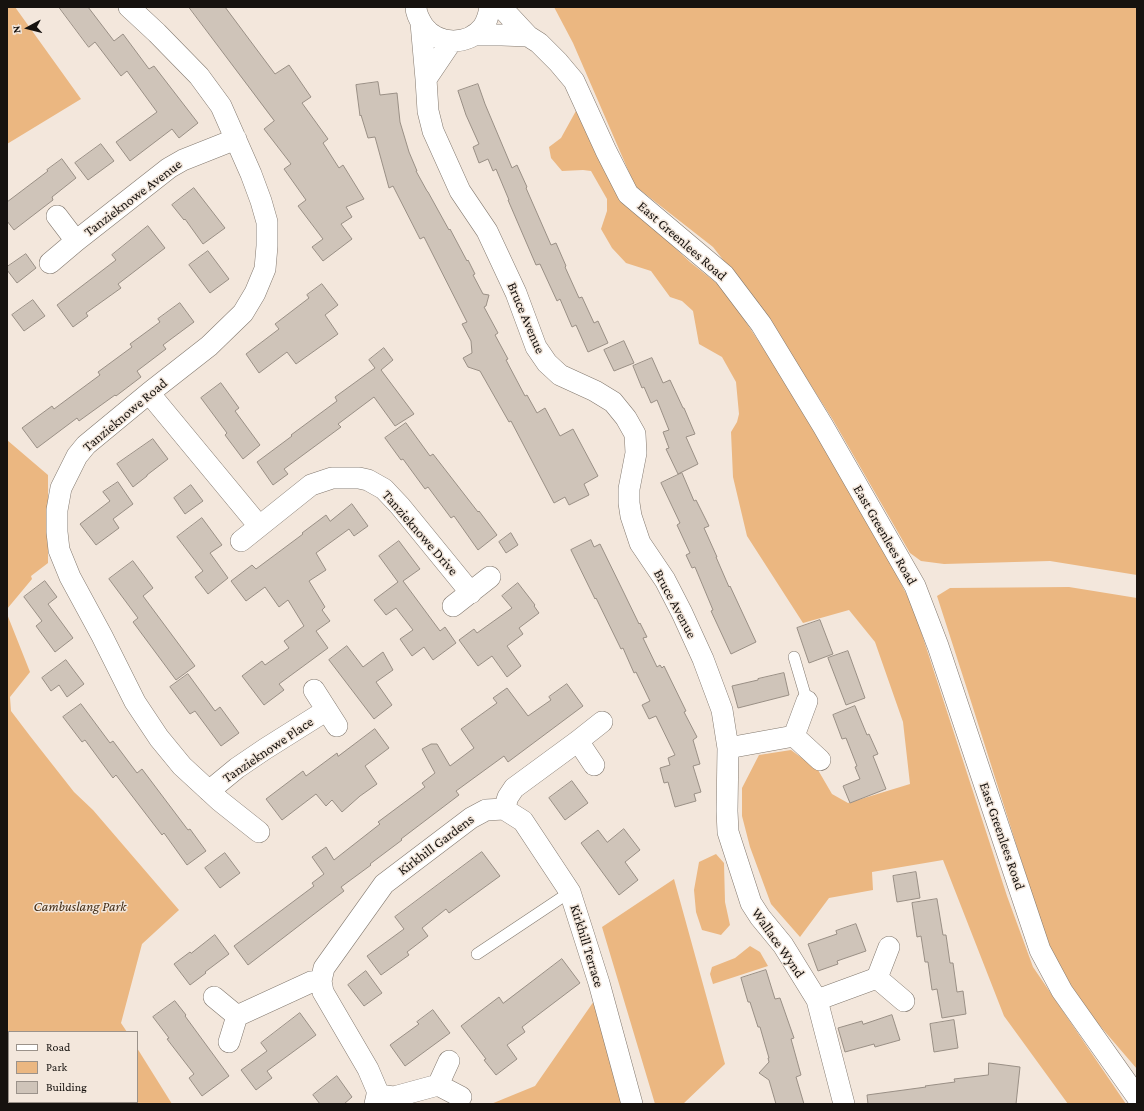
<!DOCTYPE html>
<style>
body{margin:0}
#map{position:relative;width:1144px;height:1111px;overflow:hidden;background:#f3e7dc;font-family:"Crimson Pro",serif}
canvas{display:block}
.frame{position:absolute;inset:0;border:8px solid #16120f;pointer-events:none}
.legend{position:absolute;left:8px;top:1031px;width:130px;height:72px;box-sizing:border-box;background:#f3e7dc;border:1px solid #9b928a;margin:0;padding:5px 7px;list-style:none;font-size:12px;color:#16120f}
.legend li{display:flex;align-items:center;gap:8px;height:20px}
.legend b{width:20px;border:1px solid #9b928a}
.north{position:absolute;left:8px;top:8px;width:40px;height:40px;-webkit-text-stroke:3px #f3e7dc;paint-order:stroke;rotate:263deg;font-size:11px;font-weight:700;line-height:16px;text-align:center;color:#16120f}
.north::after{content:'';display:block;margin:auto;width:14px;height:18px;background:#16120f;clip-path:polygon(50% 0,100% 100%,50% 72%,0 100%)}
</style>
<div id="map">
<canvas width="1144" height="1111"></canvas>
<div class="frame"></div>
<ul class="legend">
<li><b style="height:5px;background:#fff"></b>Road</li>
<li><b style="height:11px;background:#ebb781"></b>Park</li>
<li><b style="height:11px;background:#cfc4b9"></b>Building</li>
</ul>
<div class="north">N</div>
</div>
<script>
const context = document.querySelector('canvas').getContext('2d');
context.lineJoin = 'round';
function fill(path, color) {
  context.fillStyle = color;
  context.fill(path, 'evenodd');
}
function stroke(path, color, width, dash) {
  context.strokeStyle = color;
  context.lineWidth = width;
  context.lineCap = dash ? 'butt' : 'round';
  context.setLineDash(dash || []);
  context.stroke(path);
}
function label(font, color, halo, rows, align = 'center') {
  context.font = font + ' "Crimson Pro",serif';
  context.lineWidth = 3;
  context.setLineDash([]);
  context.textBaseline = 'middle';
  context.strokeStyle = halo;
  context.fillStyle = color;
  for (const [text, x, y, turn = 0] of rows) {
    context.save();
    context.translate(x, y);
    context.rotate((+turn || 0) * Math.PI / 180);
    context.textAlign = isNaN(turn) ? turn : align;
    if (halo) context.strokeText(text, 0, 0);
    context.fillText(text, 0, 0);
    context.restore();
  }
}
const green = new Path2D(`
 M7,7H15L81,99L7,144Z
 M554,7H1137V575L1050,561L944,564L921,561L910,553L833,420L764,312L713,247L635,186L573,43Z
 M577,109L624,200L690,262L724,289L789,387L882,547L913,607L1007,896L1033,967L1126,1104H1068L1004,1016L943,860L872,872L873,890L829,898L800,937L771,904L750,847L742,816V788L759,755L791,750L818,770L832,794L848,803L910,784L903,722L875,642L849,610L803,623L747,536L733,477L731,432L737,422L739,414L736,382L722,357L699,344L693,311L682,301L670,297L651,271L626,263L612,248L601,229L607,211V199L591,171L583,170L562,171L551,158L549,147L561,138Z
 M7,440L48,475V563L31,576L32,579L7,609Z
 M1069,587L1137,598V1069L1082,1005L1048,945L968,692L937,596L950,588Z
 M7,614L30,672L10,697L11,711L30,736L74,792L93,810L179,910L142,944L121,1023L127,1032H9V1102H137V1048L172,1104H7Z
 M716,854L724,863L725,902L730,925L721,935L702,930L696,912L694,890L699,862Z
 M674,879L725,1064L683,1104H655L602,927Z
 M750,946L760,952L768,966L713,984L710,974L712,967L735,958Z
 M594,1001L622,1104H491L535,1086Z`);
const stream = new Path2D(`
 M7,1102L24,1104`);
const building = new Path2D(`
 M59,7H88L114,41L123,34L149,69L154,66L198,123L179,138L172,129L130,161L116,142L157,112L127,71L121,76L95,42L89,47Z
 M189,7H225L275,74L289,65L311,97L302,103L328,139L323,143L339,168L343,165L364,199L346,207L352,217L341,224L352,239L323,261L312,247L323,239L298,206L306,200L284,169L291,164L264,129L274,121Z
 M378,82L380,95L397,93L400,122L409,152L417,171H416L427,191L428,192L449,230L450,229L467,261L468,260L475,274L473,275L483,294L489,295L486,306L484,307L498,333L495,335L508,359L506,360L525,396L527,395L537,413L545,408L560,436L573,429L598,476L584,484L589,495L569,505L565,497L554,503L511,421L509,422L480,371L468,367L463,358L472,353L471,341L462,324L467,322L424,237L420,239L393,186L389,188L375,137L368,138L361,115L360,116L356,85Z
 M478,84L485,104L512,168L517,165L527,187L526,188L551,245L556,243L566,266L565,267L579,298L582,297L594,323L598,321L608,343L588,352L576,325L572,327L560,299L557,301L540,264L536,265L508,200H509L496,169L493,171L488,159L479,163L473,147L479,144L466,115L458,91Z
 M101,144L114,161L88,180L75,163Z
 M62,159L76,178L52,197L53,200L14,230L7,221V202L48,171L47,170Z
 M194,188L225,228L203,244L185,219L184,220L172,205Z
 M148,226L165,248L118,284L121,288L86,313L88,316L73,327L57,305L116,260L112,255Z
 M208,251L229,279L210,293L189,265Z
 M26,254L36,268L17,283L7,270V267Z
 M322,284L338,305L325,315L338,334L296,364L287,352L259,373L246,354L279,329L275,324L309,298L307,295Z
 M33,300L45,316L24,331L12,315Z
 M180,303L194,322L163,345L166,349L137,371L141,377L116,396L115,395L79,421L77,418L37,448L22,428L52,406L54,409L100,375L98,372L132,347L130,344L160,322L158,319Z
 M624,341L634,363L614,371L604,350Z
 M384,348L393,360L381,370L414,414L395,426L374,397L338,424L341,427L284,469L288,474L273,485L257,462L292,436L291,435L337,401L335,397L375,368L369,360Z
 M652,358L663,383L670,380L683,408H684L695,434L686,437L698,464L678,474L666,449L669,448L663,432L669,430L657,400L651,403L644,387L642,388L633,366Z
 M221,383L239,408L235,411L260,445L243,459L225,435L227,433L201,398Z
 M406,423L430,456L433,454L478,512L479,511L497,535L478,550L454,516L451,518L428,487L425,489L403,459L401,460L385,438Z
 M153,439L168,459L147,475V476L133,487L117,464Z
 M682,473L694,501L696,500L709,526L704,528L717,557H716L729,587L730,586L756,642L731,654L711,611L713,610L695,567L692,568L686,555L690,553L677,525L680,523L661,483Z
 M118,482L133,504L113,519L119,528L96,545L80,524L110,501L103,492Z
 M191,485L203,501L185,514L174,498Z
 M352,504L368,526L354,536L349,529L316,553L326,570L309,581L325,607L322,610L330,621L316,631L328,648L279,684L284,690L264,705L242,676L262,661L265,665L289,648L284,641L304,626L288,600L279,607L265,587L246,601L231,581L252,565L256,569L303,534L302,533L326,515L330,521Z
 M202,518L222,545L210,553L228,578L208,594L195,577L203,571L177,537Z
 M511,533L518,545L506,553L499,542Z
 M591,540L594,547L600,544L624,593L639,624L640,623L647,637L643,638L657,667L660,665L662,668L664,666L686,711L684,712L697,737L693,740L700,764L693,766L701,792L694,794L696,801L675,807L668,782L664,783L660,768L670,765L668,758L675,755L656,716L649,719L642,705L650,701L636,672L634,673L623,648L621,649L596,598L595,599L571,550Z
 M399,541L420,569L403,581L440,631L445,627L456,643L433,660L424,647L412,656L400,639L413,630L396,608L386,615L374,600L398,582L379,556Z
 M133,561L153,588L143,596L195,666L176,680L133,622L138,618L109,579Z
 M45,581L57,597L48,604L73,638L55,652L36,626L42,621L24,597Z
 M518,583L535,605L534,606L539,613L519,628L523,634L507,646L521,666L507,677L492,656L478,666L459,640L474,629L477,633L512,608L502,596Z
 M820,620L833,654L809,663L797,628Z
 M347,646L363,667L383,652L393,670L376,682L392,705L374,719L329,660Z
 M848,651L865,698L846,705L828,658Z
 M66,660L84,684L67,697L59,685L51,691L42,678Z
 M784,673L789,695L738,708L732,686L758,680V679Z
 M188,674L215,711L220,707L239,733L221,746L195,711L190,714L170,687Z
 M567,684L583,706L508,762L504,756L456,791L459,795L401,839L402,840L370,864L371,865L341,887L344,891L248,965L234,946L314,886L312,883L324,874L312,857L326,847L334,860L380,824L378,822L425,787L422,783L435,773L422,749L431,744H437L450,766L474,748L461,729L497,703L493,698L507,688L528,716L551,700L549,697Z
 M81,704L110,743L113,741L137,773L142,769L188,830L190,829L206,851L187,865L164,833L162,835L116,775L113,778L85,740L82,742L63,717Z
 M855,706L867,735L869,734L878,754L873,756L886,789L850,803L843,786L860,779L855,767L857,766L846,738L842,739L833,715Z
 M375,729L389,748L365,766L377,784L360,796L342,812L332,800L326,806L316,794L282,820L266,799L303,771L306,776L337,753L338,756Z
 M572,781L588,803L565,820L549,798Z
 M624,829L640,850L625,862L638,880L619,895L581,843L598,830L607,842Z
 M482,852L500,876L449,913L446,909L422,928L428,936L407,952L409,955L381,975L367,956L404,929L395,917Z
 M225,853L240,873L220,888L205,868Z
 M916,872L920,898L897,902L893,876Z
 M937,899L943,935H946L950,963H953L957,992L963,991L966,1014L942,1018L937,989L932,990L928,962H925L921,936L917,937L912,903Z
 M856,924L866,951L837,961L838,964L818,971L808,944L837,934L836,931Z
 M215,935L229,954L205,972L206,973L190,985L174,964L190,952L191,953Z
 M562,959L580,983L522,1027L525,1032L507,1045L517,1059L496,1075L484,1060L486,1059L461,1026L499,997L503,1003Z
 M766,970L775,999L780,998L794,1038L791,1039L801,1075L796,1077L804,1104H776L769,1080L759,1073L769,1062L768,1058H769L760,1027H758L750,1002H748L741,978Z
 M366,971L382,993L364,1006L348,985Z
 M175,1001L186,1015L185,1016L229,1076L202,1096L189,1078L194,1074L167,1039L169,1038L153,1017Z
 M433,1010L450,1033L405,1066L390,1045L419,1024L417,1022Z
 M300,1013L316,1035L267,1071L272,1078L256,1090L241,1070L267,1051L261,1043Z
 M892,1015L900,1040L875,1047L874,1044L845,1052L838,1028L862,1021L863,1024Z
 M954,1020L958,1048L934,1052L930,1024Z
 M989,1063L1020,1067L1016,1104H868L867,1095L926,1087L925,1086L955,1082L954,1079L988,1075Z
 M337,1076L352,1097L344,1104H320L313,1095Z`);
const service = new Path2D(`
 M794,657L807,701
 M477,954L570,892`);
const minor = new Path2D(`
 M129,7L157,33L199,76L221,106L251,174L261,201L267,222V246L265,269L255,293L243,313L209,346L149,393L86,445L77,456L61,488L57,510V532L59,550L70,577L102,636L135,702L159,738L182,766L220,801L259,832
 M416,7C416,14 420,21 424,27C438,45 468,46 483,27C487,21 489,14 490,7
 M501,7L528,36L539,43L558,62L574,81L606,151L628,194L724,275L761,324L823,426L915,586L938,646L1040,950L1062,991L1137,1097
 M421,23L426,79L428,111L433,131L460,191L487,231L516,293L536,347L547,363L560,375L595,391L613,402L626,418L635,434L636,453L629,489V503L631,516L640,543L665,580L682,613L703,659L722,710L728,748L727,811L728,832L751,903L760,917L783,945L817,1000L844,1104
 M474,35H502L528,36
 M426,79L451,42
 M57,216L76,241
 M50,263L76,241L169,168L183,160L236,139
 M149,393L259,526
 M241,541L311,485L332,478H359L368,480L384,489L400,506L471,593
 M453,606L490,577
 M314,690L337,726
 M794,736L820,760
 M578,741L594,765
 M728,748L794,736L807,701
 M209,791L237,768L265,749L327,710
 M504,809L523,821L570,892L599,983L632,1104
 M877,978L904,1001
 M214,997L237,1016L229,1042
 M817,1000L877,978L889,947
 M237,1016L311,982L321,981
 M449,1061L438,1085L461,1097
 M377,1095L394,1097L438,1085
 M375,1104L377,1095V1090L368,1069L323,992L321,981L324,968L384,884L471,818L486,810L504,809L508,797L514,788L578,741L602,722`);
const streetNames = [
 ["Tanzieknowe Avenue",133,198,-37],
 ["East Greenlees Road",682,241,41],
 ["Bruce Avenue",526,318,67],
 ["Tanzieknowe Road",125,415,-40],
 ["Tanzieknowe Drive",420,533,49],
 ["East Greenlees Road",885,535,60],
 ["Bruce Avenue",675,604,62],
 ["Tanzieknowe Place",268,750,-34],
 ["East Greenlees Road",1002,836,71],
 ["Kirkhill Gardens",436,845,-37],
 ["Wallace Wynd",778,943,55],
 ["Kirkhill Terrace",587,946,73]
];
const parkNames = [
 ["Cambuslang Park",80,907]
];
fill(green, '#ebb781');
stroke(stream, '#87623c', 5.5);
fill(building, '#cfc4b9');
stroke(building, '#998f85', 1);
stroke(service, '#82786e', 12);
stroke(minor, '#82786e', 22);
stroke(service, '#fff', 11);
stroke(minor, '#fff', 21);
label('14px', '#16120f', '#f3e7dc', streetNames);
label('italic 14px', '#432d15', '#f3e7dc', parkNames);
</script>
